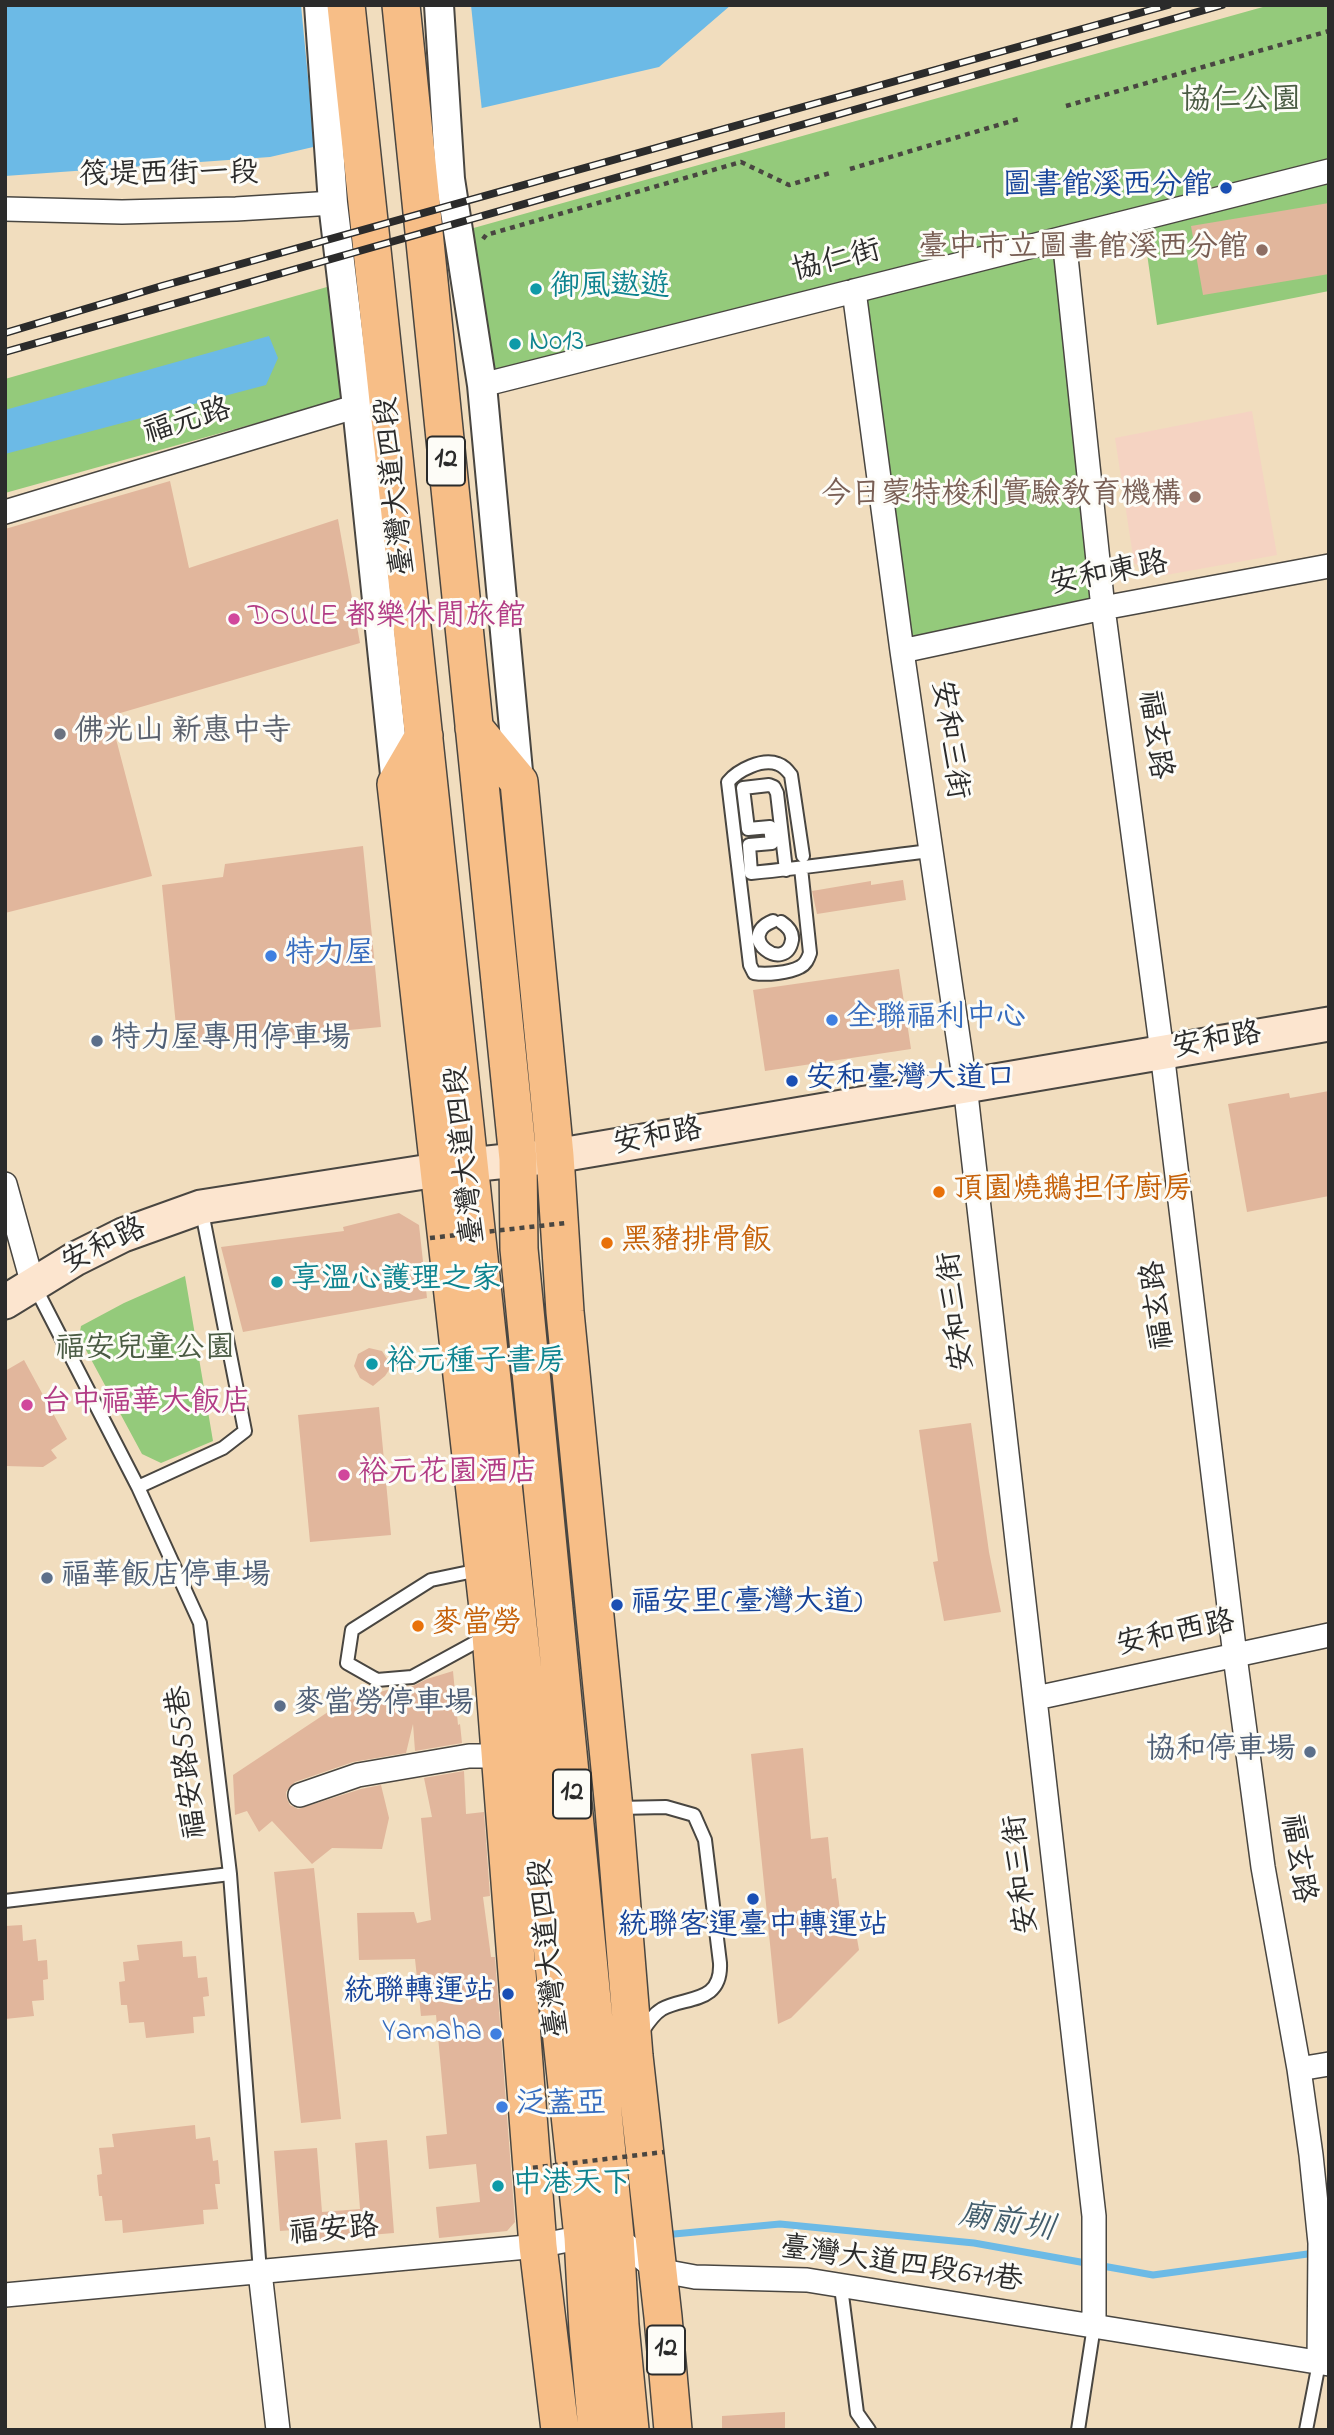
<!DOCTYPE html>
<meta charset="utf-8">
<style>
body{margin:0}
#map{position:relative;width:1334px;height:2435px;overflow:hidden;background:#f1ddbe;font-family:"Indie Flower",sans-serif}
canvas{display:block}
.frame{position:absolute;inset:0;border:7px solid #2b2b2b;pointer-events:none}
</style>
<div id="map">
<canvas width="1334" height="2435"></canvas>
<div class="frame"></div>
</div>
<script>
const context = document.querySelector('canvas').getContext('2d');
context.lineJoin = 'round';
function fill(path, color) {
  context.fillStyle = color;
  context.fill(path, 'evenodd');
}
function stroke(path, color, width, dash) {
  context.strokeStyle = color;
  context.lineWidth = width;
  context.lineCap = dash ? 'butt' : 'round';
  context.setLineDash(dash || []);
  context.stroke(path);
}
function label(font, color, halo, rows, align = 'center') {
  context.font = font + ' "Indie Flower","LXGW WenKai TC",sans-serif';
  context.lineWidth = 6;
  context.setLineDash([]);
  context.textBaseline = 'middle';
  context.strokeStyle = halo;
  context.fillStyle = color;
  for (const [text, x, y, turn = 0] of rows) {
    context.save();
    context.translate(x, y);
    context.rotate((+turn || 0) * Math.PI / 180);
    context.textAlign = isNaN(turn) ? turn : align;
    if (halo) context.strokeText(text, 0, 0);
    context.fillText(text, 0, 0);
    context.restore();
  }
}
const built = new Path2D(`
 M1252,411L1277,555L1155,577L1134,563L1115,438Z`);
const green = new Path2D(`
 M1270,5H1329V169L488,379L470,229Z
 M1329,178V291L1157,325L1143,225Z
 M1056,249L1095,598L909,639L864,298Z
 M341,283L354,396L5,493V379Z
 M185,1276L213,1441L161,1463L142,1454L79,1337L81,1326L124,1303Z`);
const water = new Path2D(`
 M5,5H731L659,67L270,157L5,176Z
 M269,336L278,358L266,385L5,454V410Z`);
const pier = new Path2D(`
 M301,5H471L482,111L315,150Z`);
const stream = new Path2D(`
 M674,2234L780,2224L974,2243L1153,2275L1315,2253`);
const building = new Path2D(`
 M1329,203V274L1203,295L1191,226Z
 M170,481L189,568L338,519L360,643L110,716L152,876L5,913V529Z
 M363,846L381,1027L178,1046L162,885L223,877L225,864Z
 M903,880L906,900L817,914L812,891L871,881V885Z
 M899,969L911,1049L765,1071L753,990Z
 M1329,1091V1196L1247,1212L1228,1104L1289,1093L1290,1098Z
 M399,1213L419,1225L427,1298L243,1332L221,1247L344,1231L343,1227Z
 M369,1348L382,1351L389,1362V1370L385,1376L373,1386L360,1378L354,1366L358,1354Z
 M24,1360L67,1439L51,1450L57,1458L43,1467L5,1466V1371Z
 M379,1407L391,1535L310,1542L298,1415Z
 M971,1423L989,1552L1001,1612L944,1621L933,1562L938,1561L919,1430Z
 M453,1671L458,1725L460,1724L462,1743L415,1751L413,1724L406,1753L353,1762L295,1782L286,1792L287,1799L290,1805L298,1809L361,1789L381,1785L389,1818L382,1849L332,1848L312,1864L272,1821L259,1832L247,1811L235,1815L233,1775L343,1702L398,1687L413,1686L427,1679Z
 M803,1748L811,1839L828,1837L832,1879L836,1878L842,1927H855L859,1950L791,2018L778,2024L751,1754Z
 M464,1771L466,1814L484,1812L490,1896L483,1897L491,1957H495L515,2222L507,2231L439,2238L436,2207L480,2202L476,2164L429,2169L426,2136L447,2134L436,2015L421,2016L415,1959L359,1960L357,1913L414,1912L417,1923L431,1920L421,1818L432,1817L424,1778Z
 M314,1868L341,2119L301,2123L274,1872Z
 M22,1925L23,1941L36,1939L38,1961L47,1960L48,1979L43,1980L44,2000L32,2001L34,2016L5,2019V1926Z
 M182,1941L183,1957L196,1956L198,1978L207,1977L209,1996L203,1997L205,2016L193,2017L194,2033L146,2038L144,2022L129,2023L127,2005H121L119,1982L125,1981L123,1962L139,1960L137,1945Z
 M195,2125L196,2139L210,2137L213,2161L218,2160L220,2184H215L218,2209L203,2210L204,2224L123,2233L122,2220L105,2221L102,2196H99L97,2175L102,2174L99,2148L114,2147L112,2134Z
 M387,2140L394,2233L308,2240L307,2229L280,2231L274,2151L317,2148L322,2212L360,2209L355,2143Z
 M785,2412V2430H722V2416Z`);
const path = new Path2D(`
 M1066,106L1329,31
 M850,169L1022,118
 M483,239L486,235L741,162L789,185L830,173`);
const service = new Path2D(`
 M801,868L810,953C808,959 806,964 800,967C789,973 766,975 754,973L750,965L728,782C738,770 762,758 778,764C784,766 787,770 791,775L803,856
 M786,870L777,793L774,787L769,785L743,788L748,829L770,827L772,843L749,845L751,873C812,867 871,858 931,851
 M773,921C734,937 786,975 792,940C793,932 787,926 781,922
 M34,1285L138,1487L200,1623L230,1874L260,2272
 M138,1487L223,1448L245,1431L201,1207
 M479,1570L431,1580L352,1630L347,1663L377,1680L412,1677L487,1636
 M618,1808L666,1807L694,1815L705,1840L720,1963C722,2004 686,1996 662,2009C652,2015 646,2026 640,2035
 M5,1901L230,1874
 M841,2287L857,2413L869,2430
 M1078,2430L1094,2326
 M1306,2430L1319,2363`);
const minor = new Path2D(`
 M5,209L122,212L236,209L333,203
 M1064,238L1103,608L1162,1052L1235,1656L1263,1867L1299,2069L1311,2155L1320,2243L1319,2363
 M854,291L902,651L965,1085L1094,2216V2326
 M482,385L1329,171
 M5,512L371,402
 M902,651L1103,608L1329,566
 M5,1184L33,1285
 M1036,1698L1329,1635
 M300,1795L358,1775L469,1756H499
 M1299,2069L1329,2064
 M260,2272L278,2430
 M5,2295L538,2246L583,2237L615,2236L657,2270L695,2277L807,2280L1329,2364`);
const tertiary = new Path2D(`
 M319,5L333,203L357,406L396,784
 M439,5L450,179L482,385L519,782`);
const secondary = new Path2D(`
 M5,1302L75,1259L123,1235L201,1207L469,1165L555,1156L1329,1024`);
const primary = new Path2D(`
 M346,5L583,2237L588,2330L597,2430
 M401,5L518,1159L519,1249L615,2236L620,2325L630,2430
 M474,728L519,782L555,1156L565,1312L614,1809L634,2056L663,2317L673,2430
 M424,736L396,784L491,1635L538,2246L560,2430`);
const rail = new Path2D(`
 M5,333L162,286L1168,5
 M5,352L1222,5`);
const pathBridge = new Path2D(`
 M430,1238L566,1223
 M523,2169L664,2152`);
const markers = [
 [1226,188,7,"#1a4fb4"],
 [1262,250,7,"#8d6e63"],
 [536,289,7,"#0f9aa8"],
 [515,344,7,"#0f9aa8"],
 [1195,497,7,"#8d6e63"],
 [234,619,7,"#d1479c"],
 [60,734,7,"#6b7280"],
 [271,956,7,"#3f7fe0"],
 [832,1020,7,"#3f7fe0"],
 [97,1041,7,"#5c6f8a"],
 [792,1081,7,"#1a4fb4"],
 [939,1192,7,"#e8710a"],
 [607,1243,7,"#e8710a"],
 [277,1282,7,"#0f9aa8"],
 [372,1364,7,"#0f9aa8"],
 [27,1405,7,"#d1479c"],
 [344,1475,7,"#d1479c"],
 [47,1578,7,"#5c6f8a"],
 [617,1605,7,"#1a4fb4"],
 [418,1626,7,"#e8710a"],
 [280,1706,7,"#5c6f8a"],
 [1310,1752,7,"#5c6f8a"],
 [753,1899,7,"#1a4fb4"],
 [508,1994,7,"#1a4fb4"],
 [496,2034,7,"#3f7fe0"],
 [502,2107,7,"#3f7fe0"],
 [498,2186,7,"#0f9aa8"]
];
const shields = [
 [446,461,38],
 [572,1794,38],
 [666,2350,38]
];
const shieldNames = [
 ["12",446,461],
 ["12",572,1794],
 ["12",666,2350]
];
const parkNames = [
 ["協仁公園",1241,103],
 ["福安兒童公園",145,1351]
];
const streetNames = [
 ["筏堤西街一段",169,177,-1],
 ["協仁街",837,263,-14],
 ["福元路",188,424,-17],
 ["臺灣大道四段",398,486,-96],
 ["安和東路",1109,576,-11],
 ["福玄路",1152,735,82],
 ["安和三街",947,740,82],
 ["安和路",1217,1043,-10],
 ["安和路",658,1139,-10],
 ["臺灣大道四段",468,1155,-96],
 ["安和路",105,1248,-26],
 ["福玄路",1161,1305,-97],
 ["安和三街",959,1311,-97],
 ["安和西路",1176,1636,-12],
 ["福安路55巷",190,1762,-97],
 ["福玄路",1295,1859,81],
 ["安和三街",1024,1874,-96],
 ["臺灣大道四段",552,1948,-96],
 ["福安路",334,2233,-5],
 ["臺灣大道四段671巷",901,2267,8]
];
const transitNames = [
 ["圖書館溪西分館",1212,188],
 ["安和臺灣大道口",806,1081,"left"],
 ["福安里(臺灣大道)",631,1605,"left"],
 ["統聯客運臺中轉運站",753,1928,"center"],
 ["統聯轉運站",494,1994]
];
const educationNames = [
 ["臺中市立圖書館溪西分館",1248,250],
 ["今日蒙特梭利實驗教育機構",1181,497]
];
const cultureNames = [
 ["御風遨遊",550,289],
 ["N013",529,344],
 ["享溫心護理之家",291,1282],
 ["裕元種子書房",386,1364],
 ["中港天下",512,2186]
];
const hotelNames = [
 ["DOULE 都樂休閒旅館",248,619],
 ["台中福華大飯店",41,1405],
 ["裕元花園酒店",358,1475]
];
const worshipNames = [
 ["佛光山 新惠中寺",74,734]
];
const shopNames = [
 ["特力屋",285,956],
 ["全聯福利中心",846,1020],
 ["Yamaha",482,2034,"right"],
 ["泛蓋亞",516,2107]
];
const serviceNames = [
 ["特力屋專用停車場",111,1041],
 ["福華飯店停車場",61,1578],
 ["麥當勞停車場",294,1706],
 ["協和停車場",1296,1752,"right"]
];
const foodNames = [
 ["頂園燒鵝担仔廚房",953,1192],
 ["黑豬排骨飯",621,1243],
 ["麥當勞",432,1626]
];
const waterNames = [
 ["廟前圳",1006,2225,9]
];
fill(built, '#f5d3c2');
fill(green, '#94ca7b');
fill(water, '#6cbae6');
fill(pier, '#f1ddbe');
stroke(stream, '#6cbae6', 7);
fill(building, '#e1b69c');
stroke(service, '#494641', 16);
stroke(minor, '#494641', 26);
stroke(tertiary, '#494641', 32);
stroke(secondary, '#494641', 37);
stroke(primary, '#494641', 40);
stroke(path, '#494641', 4.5, [5, 5]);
stroke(service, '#fff', 12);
stroke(minor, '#fff', 23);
stroke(tertiary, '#fff', 28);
stroke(secondary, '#fce5cf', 33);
stroke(primary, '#f7be87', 37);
stroke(rail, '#2b2b2b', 8);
stroke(rail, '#fdfcf7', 5, [16]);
stroke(pathBridge, '#494641', 4.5, [5, 5]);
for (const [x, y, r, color] of markers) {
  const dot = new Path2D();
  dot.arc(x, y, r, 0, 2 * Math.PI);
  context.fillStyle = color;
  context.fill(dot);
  stroke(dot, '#fdfcf7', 2.5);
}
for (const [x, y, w] of shields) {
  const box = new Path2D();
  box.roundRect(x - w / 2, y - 24.5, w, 49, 5);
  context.fillStyle = '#fdfcf7';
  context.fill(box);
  stroke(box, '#2b2b2b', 2);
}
label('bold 28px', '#2b2b2b', null, shieldNames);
label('30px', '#4a5b43', '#fdfcf7', parkNames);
label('30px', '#2b2b2b', '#fdfcf7', streetNames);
label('30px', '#164399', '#fdfcf7', transitNames, 'right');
label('30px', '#785e54', '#fdfcf7', educationNames, 'right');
label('30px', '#0d838f', '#fdfcf7', cultureNames, 'left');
label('30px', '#b23c85', '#fdfcf7', hotelNames, 'left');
label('30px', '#5b616d', '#fdfcf7', worshipNames, 'left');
label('30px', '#366cbe', '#fdfcf7', shopNames, 'left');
label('30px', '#4e5e75', '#fdfcf7', serviceNames, 'left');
label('30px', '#c56008', '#fdfcf7', foodNames, 'left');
label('italic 32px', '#425d6c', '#fdfcf7', waterNames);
</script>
